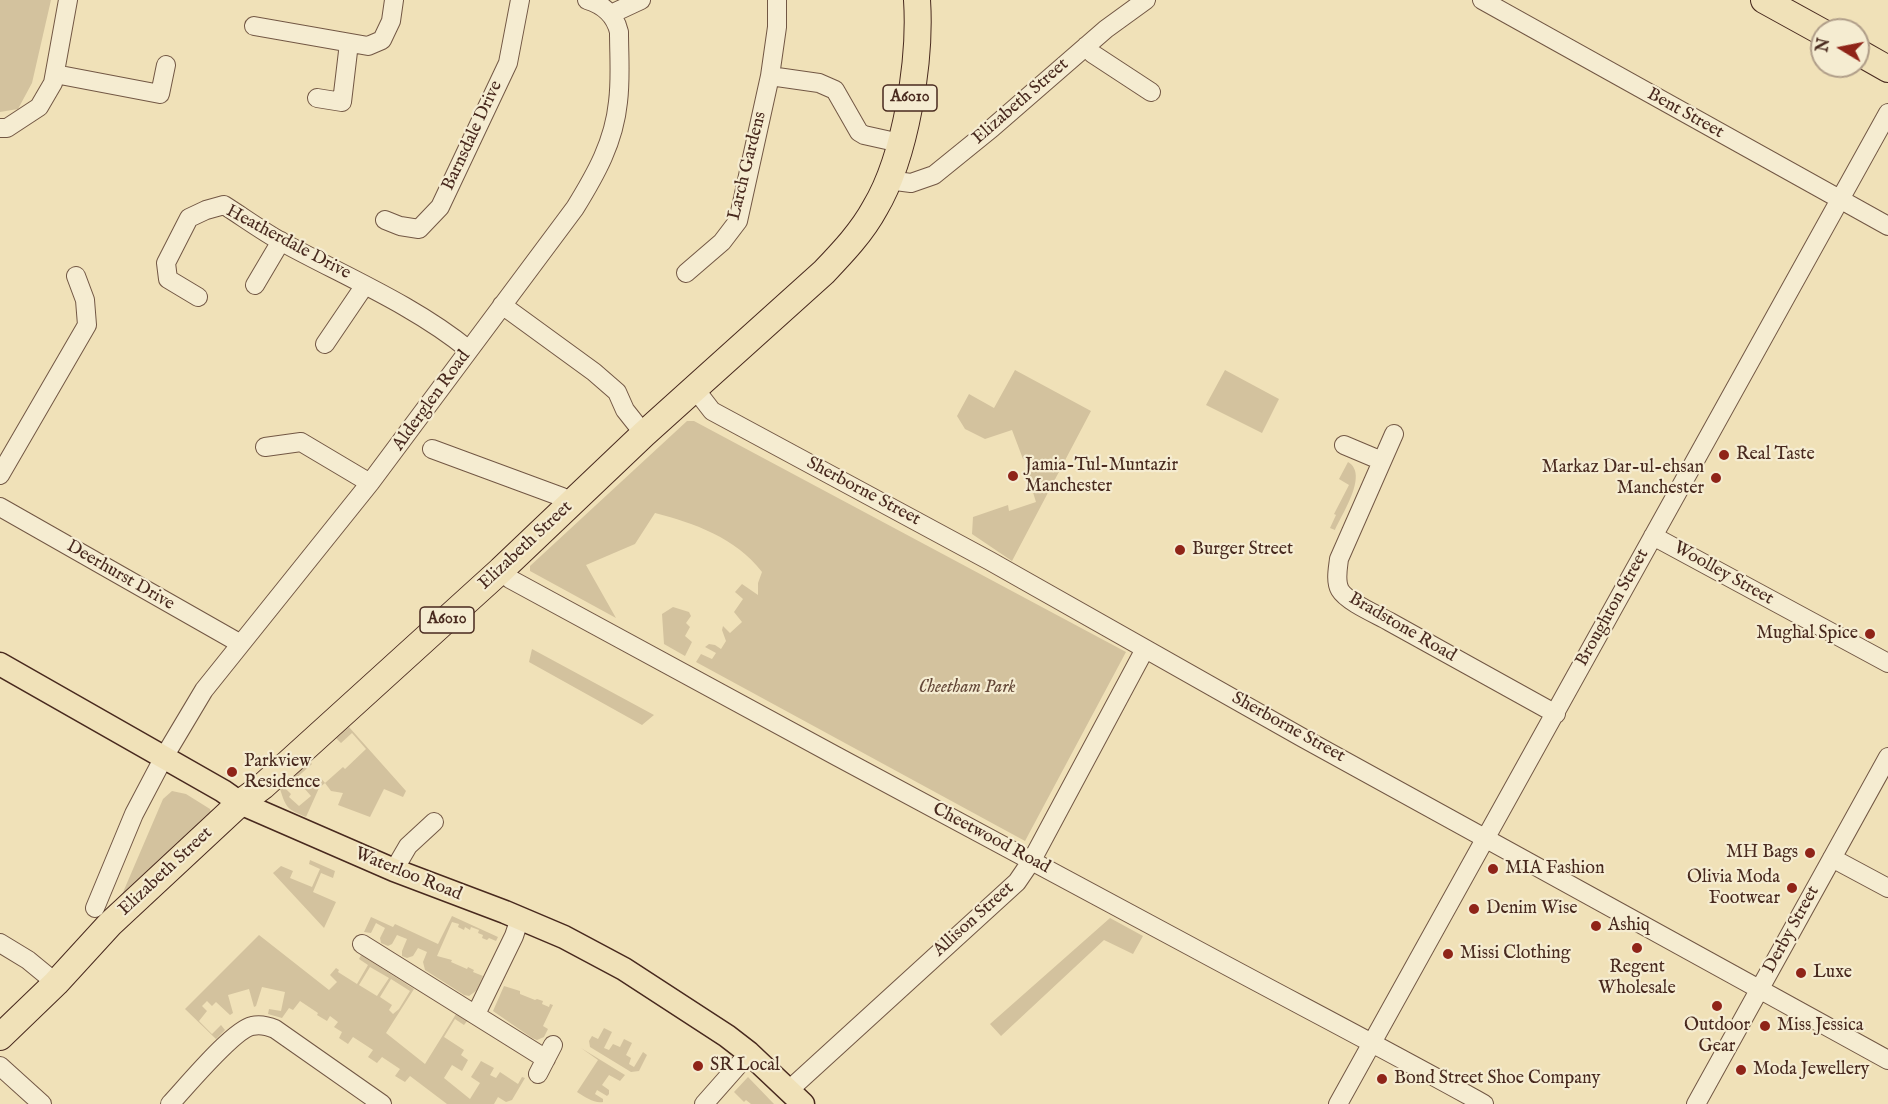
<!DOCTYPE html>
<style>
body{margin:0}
#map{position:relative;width:1888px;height:1104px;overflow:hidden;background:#f0e1b8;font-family:"IM FELL English",serif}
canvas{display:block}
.north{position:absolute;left:1810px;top:18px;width:60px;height:60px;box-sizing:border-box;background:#f5ecd1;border:2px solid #b09e89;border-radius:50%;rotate:280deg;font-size:16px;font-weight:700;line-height:24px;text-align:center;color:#48291e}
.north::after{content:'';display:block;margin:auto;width:21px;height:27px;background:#8f2418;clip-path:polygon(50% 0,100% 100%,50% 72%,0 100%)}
</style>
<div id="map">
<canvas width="1888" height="1104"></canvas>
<div class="north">N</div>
</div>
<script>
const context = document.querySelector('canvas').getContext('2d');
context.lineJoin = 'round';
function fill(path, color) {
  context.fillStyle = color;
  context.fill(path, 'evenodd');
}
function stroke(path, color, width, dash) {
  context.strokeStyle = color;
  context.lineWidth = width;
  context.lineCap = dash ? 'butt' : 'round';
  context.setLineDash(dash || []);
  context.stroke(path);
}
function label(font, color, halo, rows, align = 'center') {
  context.font = font + ' "IM FELL English",serif';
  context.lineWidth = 4.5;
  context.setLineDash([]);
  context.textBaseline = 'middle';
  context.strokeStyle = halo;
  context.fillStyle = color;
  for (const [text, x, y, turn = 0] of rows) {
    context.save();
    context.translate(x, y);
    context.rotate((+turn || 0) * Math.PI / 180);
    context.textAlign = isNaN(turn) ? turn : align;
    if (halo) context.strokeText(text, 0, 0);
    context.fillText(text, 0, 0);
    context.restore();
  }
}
const green = new Path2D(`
 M0,0H51L32,83L18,109L0,112Z
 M1015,370L1091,411L1012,561L972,534L973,517L1008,505L1009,511L1036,502L1026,470L1031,463L1030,461L1023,459L1012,430L985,439L965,429L957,416L969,394L994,408Z
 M1225,370L1279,399L1262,433L1206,405Z
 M687,421H694L1126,652L1025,841L696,662L701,654L712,659L716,653L705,647L709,644L715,645L721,649L726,641L722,630L723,626L730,633L742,622L734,612L743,599L735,592L742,584L758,595V583L762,572C736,538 694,523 655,513L635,544L586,565L616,618L530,571V566Z
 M1348,462C1369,474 1342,514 1335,530L1330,528L1336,515L1334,514L1349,485L1339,479Z
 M673,607L689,612L691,616L686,623L690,627L685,636L692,642L685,656L664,644L662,614Z
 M532,649L654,715L642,725L529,662Z
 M349,727L406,791L403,797L384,789L370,817L338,805L343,793L331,791L325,783L343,767L345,769L366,749L352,733L341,743L336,738Z
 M310,762L312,764L285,788L291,794L289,797L299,806L311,796L304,788L319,776L325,783L319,788L306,817C287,809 286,808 280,789Z
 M172,791L186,794L210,809L211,812L123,898L121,897L163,799Z
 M310,860L335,871L333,878L321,873L313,892L336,902L324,928L273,873L281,866L293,871L290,878L312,887L320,869L309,864Z
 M452,916L498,937L496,941L489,938L487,940L482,938L483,935L478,933L479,930L471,927L470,930L465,927L464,930L458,927L459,924L452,922L437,956L452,960L451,962L467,969L468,967L474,970L473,972L483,976L476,991L469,996L464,995L425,970L423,962L427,952L418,948L413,956L407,958L402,956V951L407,939L397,935L392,944L388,946L381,943L380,938L385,928L376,923L371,933L364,932L371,917L393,927L395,924L438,944Z
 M1110,918L1143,936L1133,954L1104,940L1001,1036L990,1024Z
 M259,935L329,990L337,982L330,975L336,968L339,970L338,972L357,984L368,965L359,959L361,955L414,989L386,1033L425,1064L456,1014L467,1021L464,1025L455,1019L444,1037L464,1050L461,1055L468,1060L462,1071L452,1065L444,1078L470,1099L480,1083L471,1077L481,1061L494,1068L490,1075L496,1078L500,1072L518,1084L522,1077L525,1078L512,1100L506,1102L498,1097L494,1104H447L410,1076L405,1082L395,1076L400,1069L382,1057L377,1063L368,1057L373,1050L353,1037L348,1044L339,1038L342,1032L334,1027L338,1022L330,1016L327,1021L317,1015L318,1013L300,1001L293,1010L289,1008L282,1018L268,1014L269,1009L281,1011L285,992L262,987L256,1006L254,1007L249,989L228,995L233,1013L230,1015L216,1002L212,1006L207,1001L202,1006L207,1011L199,1021L212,1034L221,1025L225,1030L216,1039L185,1009ZM370,967L389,978L377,996L359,985ZM391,979L410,991L399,1009L393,1014L389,1010L392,1005L380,997Z
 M504,986L520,991V994L535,1000L537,999L543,1001L542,1004L549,1007L550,1004L553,1005L543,1026L548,1029L544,1037L537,1040L532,1038L493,1011Z
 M604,1028L612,1032L604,1048L609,1050L613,1044L620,1047L624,1039L632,1043L626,1055L631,1058L629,1064L634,1067L643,1052L647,1055L639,1071L631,1072L590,1047L589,1041L592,1036L598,1039Z
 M581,1048L625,1075L620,1081L609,1075L602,1085L609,1090V1094L607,1096L597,1090L595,1094L603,1099V1102C595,1104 585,1097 577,1092L598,1060Z
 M748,1077L774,1104H751L746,1100L744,1102L734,1092Z`);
const minor = new Path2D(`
 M777,0V27L770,76L819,83L835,90L859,132L864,135L900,143
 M1482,0L1888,226
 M611,14L641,0
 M254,26L368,46L382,40L391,21L394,0
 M1086,46L1093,54L1151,92
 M55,74L160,94L166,65
 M317,98L342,102L349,43
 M0,128H7L39,107L53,83L68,0
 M888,180L911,183L934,175L992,128L1106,29L1146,0
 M385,220L400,226L419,229L440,207L508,63L520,0
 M686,273L722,242L738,221L770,76
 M255,285L281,241
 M198,297L168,279L166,263L189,218L206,210L224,205C243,217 262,231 282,242C344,276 414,305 469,350
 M502,305L594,372L617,392L625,410L644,434
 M325,344L365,285
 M695,389L712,411L990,561L1303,738L1888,1060
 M1394,434L1339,559C1338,568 1335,581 1340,590C1347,602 1378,615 1390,622C1445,653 1501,683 1556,714
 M1344,445L1382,461
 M265,447L301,442L370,483
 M432,449L562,497L569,505
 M0,475L87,325L85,300L76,276
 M0,507L241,644
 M1653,536L1888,663
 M501,570L510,579C736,702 963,825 1190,946C1288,999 1387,1050 1484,1104
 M1832,858L1888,888
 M394,870L408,846L434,822
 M95,908L134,814L164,757L204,690L370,483L575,208C596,174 614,142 618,102C621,79 619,55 619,32C615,15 604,5 587,0
 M0,943L28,960L56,983
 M362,944L546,1059
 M476,1014L514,936L520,918
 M0,1066L42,1104
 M538,1074L553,1045
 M789,1090L1017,882L1032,860L1145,649
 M170,1104C186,1087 233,1030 252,1026C260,1024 268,1026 275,1029L382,1104
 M704,1104L749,1053
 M1338,1104L1888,113
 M1696,1104L1888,757`);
const major = new Path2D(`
 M0,664L223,791L240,803L394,870L505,912L564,937L624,969L727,1036L749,1053L803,1104`);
const highway = new Path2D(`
 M1764,0L1822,32
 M1858,52L1888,69
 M0,1037L56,983L110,924L240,803L263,786L501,570L644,434L824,272C843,252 862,232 875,208C906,156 921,60 917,0`);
const markers = [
 [1724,455,6,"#8f2418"],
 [1013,476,6,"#8f2418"],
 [1716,478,6,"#8f2418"],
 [1180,550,6,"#8f2418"],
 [1870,634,6,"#8f2418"],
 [232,772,6,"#8f2418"],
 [1810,853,6,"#8f2418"],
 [1493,869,6,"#8f2418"],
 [1792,888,6,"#8f2418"],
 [1474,909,6,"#8f2418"],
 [1596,926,6,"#8f2418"],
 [1637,948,6,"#8f2418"],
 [1448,954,6,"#8f2418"],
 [1801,973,6,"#8f2418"],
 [1717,1006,6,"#8f2418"],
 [1765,1026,6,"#8f2418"],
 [698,1066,6,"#8f2418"],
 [1741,1070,6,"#8f2418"],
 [1382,1079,6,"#8f2418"]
];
const shields = [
 [910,98,54],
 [447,620,54]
];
const shieldNames = [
 ["A6010",910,98],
 ["A6010",447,620]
];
const streetNames = [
 ["Elizabeth Street",1021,102,-41],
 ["Bent Street",1685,114,29],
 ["Barnsdale Drive",473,136,-65],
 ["Larch Gardens",748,166,-76],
 ["Heatherdale Drive",288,243,28],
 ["Alderglen Road",432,401,-54],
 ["Sherborne Street",863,492,28],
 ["Elizabeth Street",526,546,-43],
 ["Woolley Street",1723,574,29],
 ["Deerhurst Drive",120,576,30],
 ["Broughton Street",1613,608,-61],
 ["Bradstone Road",1402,628,30],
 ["Sherborne Street",1288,728,29],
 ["Cheetwood Road",991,839,28],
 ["Elizabeth Street",166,872,-43],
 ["Waterloo Road",408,875,22],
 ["Allison Street",974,920,-42],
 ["Derby Street",1792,930,-61]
];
const poiNames = [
 ["Real Taste",1736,455],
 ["Jamia-Tul-Muntazir",1025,466],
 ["Manchester",1025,487],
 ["Markaz Dar-ul-ehsan",1704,468,"right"],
 ["Manchester",1704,489,"right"],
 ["Burger Street",1192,550],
 ["Mughal Spice",1858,634,"right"],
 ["Parkview",244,762],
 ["Residence",244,783],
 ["MH Bags",1798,853,"right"],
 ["MIA Fashion",1505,869],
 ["Olivia Moda",1780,878,"right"],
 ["Footwear",1780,899,"right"],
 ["Denim Wise",1486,909],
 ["Ashiq",1608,926],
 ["Missi Clothing",1460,954],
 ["Regent",1637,968,"center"],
 ["Wholesale",1637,989,"center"],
 ["Luxe",1813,973],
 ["Outdoor",1717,1026,"center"],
 ["Gear",1717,1047,"center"],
 ["Miss Jessica",1777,1026],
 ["SR Local",710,1066],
 ["Moda Jewellery",1753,1070],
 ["Bond Street Shoe Company",1394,1079]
];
const parkNames = [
 ["Cheetham Park",967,688]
];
fill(green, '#d3c29e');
stroke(minor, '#725744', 20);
stroke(major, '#48291e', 25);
stroke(highway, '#48291e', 28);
stroke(minor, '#f5ecd1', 18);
stroke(major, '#f0e1b8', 22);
stroke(highway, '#f0e1b8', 26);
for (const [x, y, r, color] of markers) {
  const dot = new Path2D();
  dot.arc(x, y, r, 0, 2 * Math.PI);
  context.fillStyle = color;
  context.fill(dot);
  stroke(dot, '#f5ecd1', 2);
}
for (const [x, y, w] of shields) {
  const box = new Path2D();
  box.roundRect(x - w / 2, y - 13, w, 26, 4.5);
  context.fillStyle = '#f5ecd1';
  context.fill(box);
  stroke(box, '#48291e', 1.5);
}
label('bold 16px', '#48291e', null, shieldNames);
label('18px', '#48291e', '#f5ecd1', streetNames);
label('18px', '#48291e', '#f5ecd1', poiNames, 'left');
label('italic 18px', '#644838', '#f5ecd1', parkNames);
</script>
